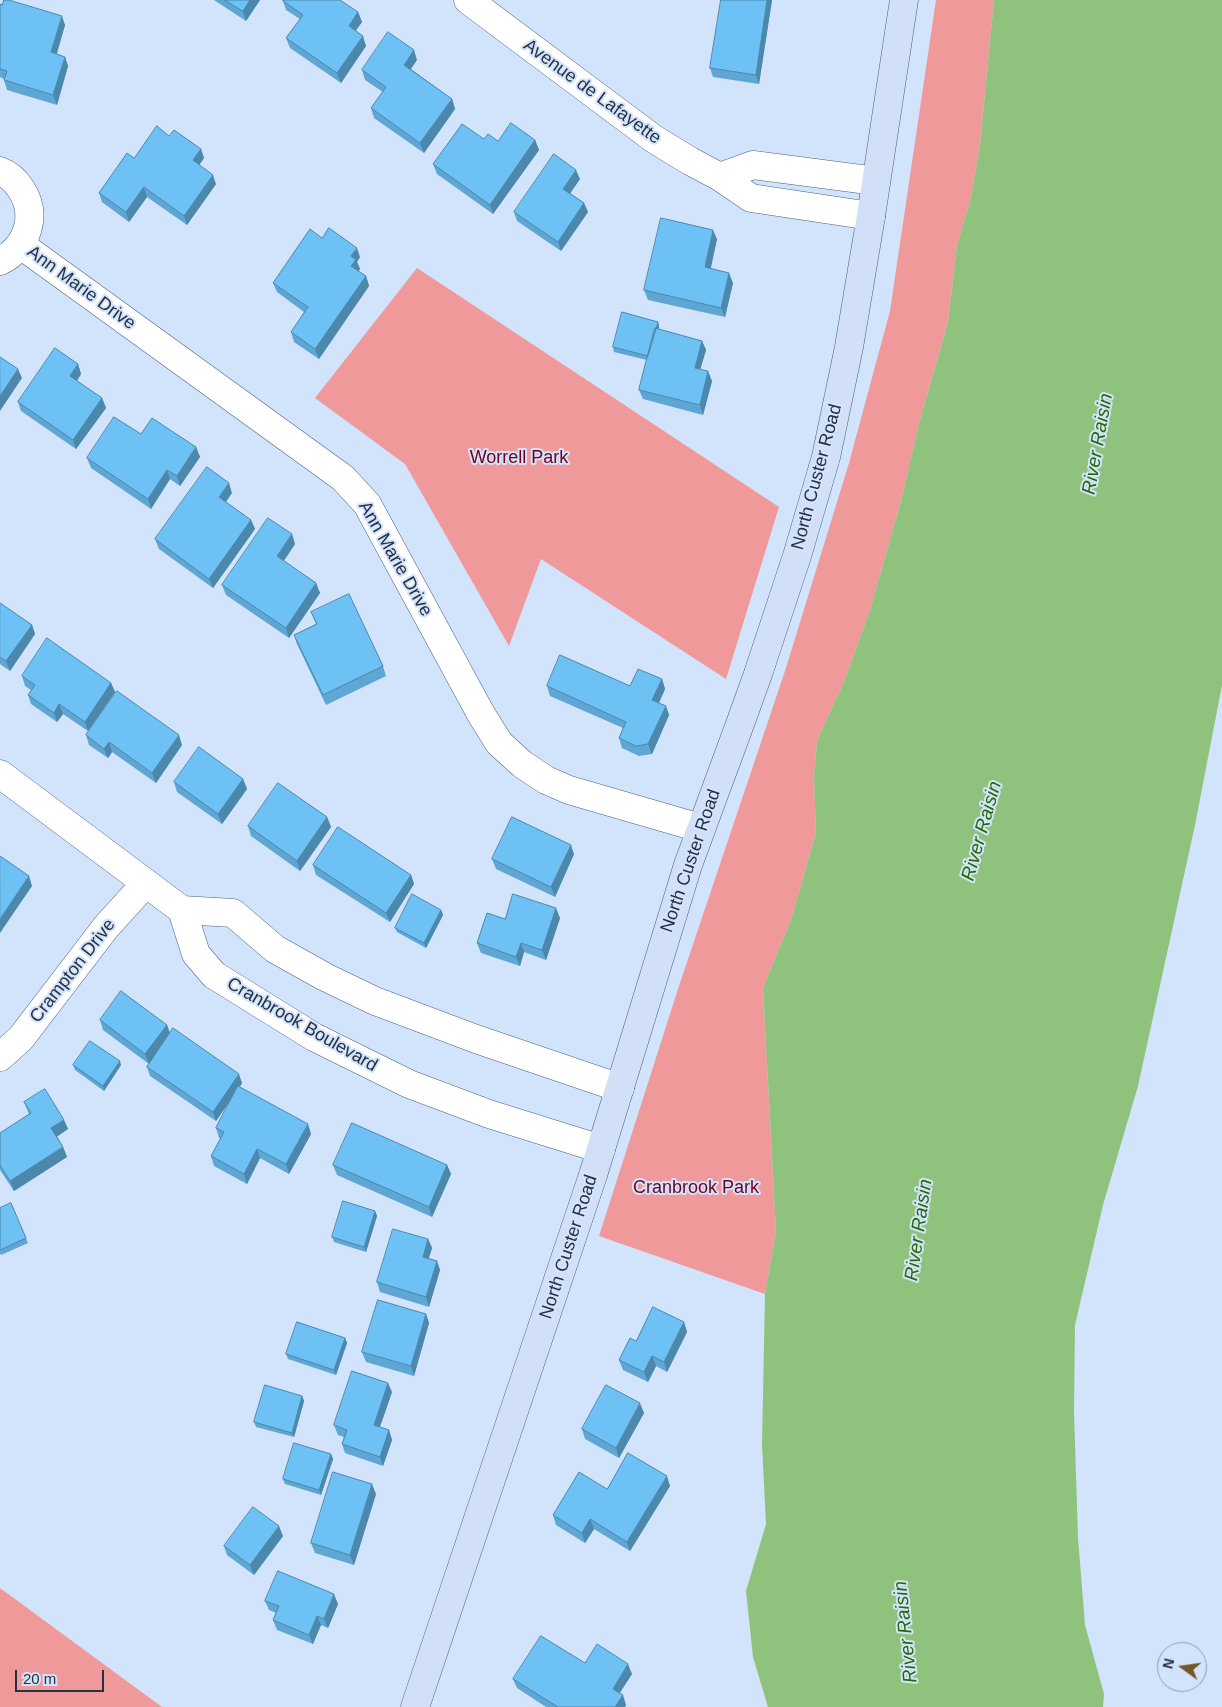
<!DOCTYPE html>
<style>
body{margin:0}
#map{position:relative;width:1222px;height:1707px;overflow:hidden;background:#d2e3fc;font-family:Helvetica,sans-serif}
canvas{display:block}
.north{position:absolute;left:1157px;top:1642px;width:50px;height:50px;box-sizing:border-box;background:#d2e3fc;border:1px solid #8d9bb1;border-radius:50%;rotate:284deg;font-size:14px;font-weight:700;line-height:20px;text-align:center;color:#263040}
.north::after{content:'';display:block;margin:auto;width:18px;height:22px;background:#74582b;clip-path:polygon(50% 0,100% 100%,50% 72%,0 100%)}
.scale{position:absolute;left:15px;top:1670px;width:89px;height:22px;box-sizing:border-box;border:2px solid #263040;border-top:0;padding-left:6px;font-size:15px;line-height:18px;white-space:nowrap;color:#263040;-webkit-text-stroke:4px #d2e3fc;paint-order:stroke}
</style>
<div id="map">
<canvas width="1222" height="1707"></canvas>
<div class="north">N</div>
<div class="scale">20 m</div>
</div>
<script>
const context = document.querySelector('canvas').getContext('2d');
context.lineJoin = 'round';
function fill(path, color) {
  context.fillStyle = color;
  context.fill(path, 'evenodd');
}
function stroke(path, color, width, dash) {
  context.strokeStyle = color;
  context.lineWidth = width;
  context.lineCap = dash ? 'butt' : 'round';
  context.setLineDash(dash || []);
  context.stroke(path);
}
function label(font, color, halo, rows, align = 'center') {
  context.font = font + ' Helvetica,sans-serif';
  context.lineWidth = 4;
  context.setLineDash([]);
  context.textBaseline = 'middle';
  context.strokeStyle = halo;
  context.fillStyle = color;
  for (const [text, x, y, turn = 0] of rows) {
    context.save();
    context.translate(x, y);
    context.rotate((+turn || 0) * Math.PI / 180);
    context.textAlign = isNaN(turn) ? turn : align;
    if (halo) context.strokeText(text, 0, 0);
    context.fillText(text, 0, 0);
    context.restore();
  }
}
const green = new Path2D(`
 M936,0H994L980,145L970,202L957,245L948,322L921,416L901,501L871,607L846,677L817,741L814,776L816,833L791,920L763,988L776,1231L765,1294L599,1236L678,989L785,671L849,463L890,311Z
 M417,268L779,507L726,679L541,559L509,646L405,464L315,398Z
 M0,1588L162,1707H0Z`);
const water = new Path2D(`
 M994,0H1222V685L1195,825L1138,1086L1103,1205L1075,1325L1074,1412L1078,1538L1085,1625L1104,1694L1103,1707H768L753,1657L746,1591L766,1524L762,1445L765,1294L776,1231L763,988L791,920L816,833L814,776L817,741L846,677L871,607L901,501L921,416L948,322L957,245L970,202L980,145Z`);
const street = new Path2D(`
 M468,0L654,139L690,161L720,177L751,198L871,216
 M0,171C8,174 16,181 21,189C38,215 28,247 0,261
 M720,177L753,165L876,181
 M21,245L343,478L367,504L481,714L499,743L522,764L546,780L569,790L700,828
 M0,774L182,910L233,913L275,949L325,977L375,1001L476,1039L620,1088
 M182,910L196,954L214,975L314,1037L409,1084L489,1114L601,1149
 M0,1057L21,1038L106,927L145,884`);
const secondary = new Path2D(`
 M415,1707L593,1175L688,865L740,724L758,674L797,556L826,457L849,347L871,216L904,0`);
const wall = new Path2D(`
 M214,0H260L246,21Z
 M772,0L759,84L713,77L710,68Z
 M283,1L358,12L362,22L355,31L366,46L341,83L290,48L286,38L300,19L286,10Z
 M0,4L65,25L57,54L65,57L68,66L57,105L7,90L4,80V79L0,77Z
 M417,60L411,69L452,99L455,109L424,153L374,118L371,108L383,92L365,80L362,70Z
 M169,136L201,149L204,158L199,165L216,184L187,225L147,197L129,222L102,202L99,193L134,158Z
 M484,139L498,141L535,140L539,150L493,214L437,174L433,164Z
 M580,179L570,193L584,203L588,212L561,251L517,221L514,212Z
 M322,238L360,257L357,262L360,269L358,271L366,276L369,286L319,359L294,342L291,332L304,312L277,292L273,283Z
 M717,239L710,269L733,283L725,317L648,300L644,290Z
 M658,322L659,327V329L702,341L706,350L700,369L712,381L703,415L643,399L639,390L647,360L614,352L613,347Z
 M78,364L81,374L77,381L102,398L106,408L76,449L21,411L18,402Z
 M141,434L196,447L200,457L180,486L170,479L151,509L91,468L87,458Z
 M232,493L226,502L251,520L255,529L213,588L159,549L155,539Z
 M295,544L284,561L316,583L320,593L289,638L226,595L222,585Z
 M0,603L32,625L35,634L10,671L0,664Z
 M311,612L383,666L386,676L326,705L297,644L294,635L316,624Z
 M22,676L111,683L115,692L88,731L63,714L57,722L31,704L28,695L31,690L25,686Z
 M662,679L665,689L659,703L666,706L669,715L652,754L639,756L622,748L619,738L623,728L550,696L547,686H630Z
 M86,735L182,745L156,783L112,752L108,758L89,745Z
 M243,779L247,789L222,824L177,792L174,782Z
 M327,817L331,827L300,871L251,836L248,826Z
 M574,854L555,897L496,869L492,859Z
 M313,865L411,875L414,884L390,922L316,875Z
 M441,910L443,915L426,948L397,932L395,928Z
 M560,918L546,960L524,952L520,966L481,953L477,943L505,919Z
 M100,1020L167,1025L170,1033L242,1083L240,1087L311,1134L289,1174L260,1158L247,1184L214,1166L211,1156L221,1138H219L216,1128L231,1100L216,1121L150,1076L147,1067L149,1064L103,1030Z
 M73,1065H121L104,1091L75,1070Z
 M24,1102L64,1120L68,1129L57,1136L63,1147L67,1157L14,1191L0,1170V1133L29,1114Z
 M333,1165H447L451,1174L432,1217L337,1175Z
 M0,1208L26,1238L28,1243L1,1255L0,1253Z
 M375,1211L377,1216L366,1252L334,1242L332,1237Z
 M428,1239L432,1248L429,1258L437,1261L440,1270L429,1307L380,1292L377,1282Z
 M426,1314L429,1323L414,1376L366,1362L362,1352Z
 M684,1322L687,1332L667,1372L656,1366L648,1382L623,1370L619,1360L636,1341Z
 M345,1338L347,1343L336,1375L288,1359L286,1354Z
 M392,1392L380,1427L389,1430L392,1440L383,1466L345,1453L342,1444L344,1437L338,1435L334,1425Z
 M302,1396L304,1401L294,1437L256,1427L254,1422Z
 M644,1413L619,1458L585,1439L582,1429Z
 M331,1454L333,1459L321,1495L285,1484L283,1479Z
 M670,1486L630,1551L594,1529L585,1543L556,1525L553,1515L607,1489Z
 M376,1494L354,1565L315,1553L311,1543Z
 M283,1536L254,1575L227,1555L224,1546Z
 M265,1601L338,1604L328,1628L321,1625L313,1644L277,1630L273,1620L276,1613L269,1610Z
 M585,1663L632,1674L619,1693L626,1705L625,1707H546L517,1688L513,1679Z`);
const shadedWall = new Path2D(`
 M250,0H260L246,21L243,11Z
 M767,0H772L759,84L756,75Z
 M358,12L362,22L352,36L349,26Z
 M62,16L65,25L54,62L51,52Z
 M363,36L366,46L341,83L337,73Z
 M414,50L417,60L407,74L404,65Z
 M65,57L68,66L57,105L53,95Z
 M452,99L455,109L424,153L420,143Z
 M535,140L539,150L493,214L490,205Z
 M201,149L204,158L196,170L193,160Z
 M576,170L580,179L567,198L563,189Z
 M213,175L216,184L187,225L184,216Z
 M144,187L147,197L129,222L126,212Z
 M584,203L588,212L561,251L558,242Z
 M713,230L717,239L709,277L705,267Z
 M357,248L360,257L357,262L360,269L355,276L351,266V256Z
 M729,273L733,283L725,317L721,308Z
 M366,276L369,286L319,359L315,349Z
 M658,322L659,327L650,361L648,356Z
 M702,341L706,350L698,377L695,368Z
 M78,364L81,374L73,386L70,376Z
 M18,369L22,378L0,411V396Z
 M708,371L712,381L703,415L700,405Z
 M102,398L106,408L76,449L73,440Z
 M196,447L200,457L180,486L177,476Z
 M167,470L170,479L151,509L148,499Z
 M229,483L232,493L222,506L219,497Z
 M251,520L255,529L213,588L209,579Z
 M292,534L295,544L280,566L277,556Z
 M316,583L320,593L289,638L286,628Z
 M32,625L35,634L10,671L6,661Z
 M662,679L665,689L656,709L652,700Z
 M111,683L115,692L88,731L85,722Z
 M59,704L63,714L57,722L54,713Z
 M666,706L669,715L652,754L648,744Z
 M179,735L182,745L156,783L152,773Z
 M109,742L112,752L108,758L104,749Z
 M243,779L247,789L222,824L218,814Z
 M327,817L331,827L300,871L297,861Z
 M571,845L574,854L555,897L551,887Z
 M411,875L414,884L390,922L386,913Z
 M29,876L32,886L0,933V919Z
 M556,908L560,918L546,960L542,950Z
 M441,910L443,915L426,948L424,943Z
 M521,943L524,952L520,966L516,957Z
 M167,1025L170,1034L149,1064L145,1054Z
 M120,1061L121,1065L104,1091L103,1086Z
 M239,1074L242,1083L216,1121L213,1112Z
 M64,1120L68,1129L55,1138L51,1128Z
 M308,1124L311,1134L289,1174L286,1164Z
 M63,1147L67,1157L14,1191L10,1181Z
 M257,1149L260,1158L247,1184L244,1174Z
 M447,1165L451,1174L432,1217L429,1207Z
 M375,1211L377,1216L366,1252L364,1247Z
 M428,1239L432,1248L426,1266L423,1257Z
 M437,1261L440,1270L429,1307L426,1297Z
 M426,1314L429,1323L414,1376L411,1366Z
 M684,1322L687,1332L667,1372L664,1362Z
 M345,1338L347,1343L336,1375L334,1370Z
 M652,1356L656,1366L648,1382L644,1372Z
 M388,1383L392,1392L377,1435L374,1425Z
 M302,1396L304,1401L294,1437L292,1433Z
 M640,1403L644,1413L619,1458L616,1448Z
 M389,1430L392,1440L383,1466L380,1457Z
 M331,1454L333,1459L321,1495L319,1490Z
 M667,1476L670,1486L630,1551L627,1542Z
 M372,1484L376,1494L354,1565L350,1555Z
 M590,1519L594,1529L585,1543L582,1533Z
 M279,1526L283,1536L254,1575L250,1565Z
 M334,1594L338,1604L328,1628L324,1619Z
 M317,1616L321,1625L313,1644L309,1635Z
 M628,1664L632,1674L616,1699L613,1689Z
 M623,1695L626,1705L625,1707H615Z`);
const building = new Path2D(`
 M4,0H9L62,16L51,52L65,57L53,95L4,80L7,71L0,69V4L2,5Z
 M225,0H250L243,11Z
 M283,0H340L358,12L349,26L363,36L337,73L286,38L303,15L283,1Z
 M721,0H767L756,75L710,68Z
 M388,32L414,50L404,65L452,99L420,143L371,108L386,87L362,70Z
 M511,123L535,140L490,205L433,164L462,124L484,139L488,134L498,141Z
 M157,126L169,136L174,130L201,149L193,160L213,175L184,216L144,187L126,212L99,193L127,153L134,158Z
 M554,154L576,170L563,189L584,203L558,242L514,212Z
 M661,218L713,230L705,267L729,273L721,308L644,290Z
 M329,228L357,248L351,256L356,260L351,266L366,276L315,349L291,332L308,307L273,283L310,229L322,238Z
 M622,312L658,322L648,356L613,347Z
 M655,328L702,341L695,368L708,371L700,405L639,390Z
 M55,348L78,364L70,376L102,398L73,440L18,402Z
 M0,357L18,369L0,396Z
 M114,417L141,434L152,418L196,447L177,476L167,470L148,499L87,458Z
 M207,467L229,483L219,497L251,520L209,579L155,539Z
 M268,518L292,534L277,556L316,583L286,628L222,585Z
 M349,594L383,666L323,695L294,635L317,624L311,612Z
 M0,603L32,625L6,661L0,657Z
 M47,638L111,683L85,722L59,704L54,713L28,695L35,685L22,676Z
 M560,655L630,686L638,669L662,679L652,700L666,706L648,744L636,746L619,738L626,722L547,686Z
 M117,691L179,735L152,773L109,742L104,749L86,735Z
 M199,747L243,779L218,814L174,782Z
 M278,783L327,817L297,861L248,826Z
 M512,817L571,845L551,887L492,859Z
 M338,827L411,875L386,913L313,865Z
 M0,856L29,876L0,919Z
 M412,894L441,910L424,943L395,928Z
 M513,894L556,908L542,950L521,943L516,957L477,943L487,913L505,919Z
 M121,991L167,1025L145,1054L100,1020Z
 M173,1028L239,1074L213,1112L147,1067Z
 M90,1041L120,1061L103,1086L73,1065Z
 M238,1086L308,1124L286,1164L257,1149L244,1174L211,1156L224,1132L216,1128Z
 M45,1089L64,1120L51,1128L63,1147L10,1181L0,1165V1133L31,1113L24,1102Z
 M352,1123L447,1165L429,1207L333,1165Z
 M343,1201L375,1211L364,1247L332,1237Z
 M11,1203L26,1238L0,1250V1208Z
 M393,1229L428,1239L423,1257L437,1261L426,1297L377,1282Z
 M378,1300L426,1314L411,1366L362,1352Z
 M653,1307L684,1322L664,1362L652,1356L644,1372L619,1360L630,1338L636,1341Z
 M297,1322L345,1338L334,1370L286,1354Z
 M352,1371L388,1383L374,1425L389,1430L380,1457L342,1444L347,1430L334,1425Z
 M265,1385L302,1396L292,1433L254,1422Z
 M606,1385L640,1403L616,1448L582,1429Z
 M294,1443L331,1454L319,1490L283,1479Z
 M628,1453L667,1476L627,1542L590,1519L582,1533L553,1515L579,1472L607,1489Z
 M333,1472L372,1484L350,1555L311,1543Z
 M253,1507L279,1526L250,1565L224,1546Z
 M278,1571L334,1594L324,1619L317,1616L309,1635L273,1620L279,1606L265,1601Z
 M541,1636L585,1663L597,1644L628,1664L613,1689L623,1695L615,1707H558L513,1679Z`);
const streetNames = [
 ["Avenue de Lafayette",592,92,36],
 ["Ann Marie Drive",81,288,36],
 ["North Custer Road",817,477,-75],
 ["Ann Marie Drive",395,559,60],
 ["North Custer Road",691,861,-71],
 ["Crampton Drive",73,971,-52],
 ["Cranbrook Boulevard",302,1025,30],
 ["North Custer Road",569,1247,-72]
];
const parkNames = [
 ["Worrell Park",519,458],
 ["Cranbrook Park",696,1188]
];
const waterNames = [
 ["River Raisin",1098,444,-80],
 ["River Raisin",982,831,-74],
 ["River Raisin",919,1230,-82],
 ["River Raisin",906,1632,-96]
];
fill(green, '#ef999b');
fill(water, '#8fc37d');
stroke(street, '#486184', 29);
stroke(secondary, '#486184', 29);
stroke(street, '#fff', 28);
stroke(secondary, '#d1e0f7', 28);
fill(wall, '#5ea6d3');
fill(shadedWall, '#4c87ac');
fill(building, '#6dc1f5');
stroke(building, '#4c87ac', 1);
label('18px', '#263040', '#d2e3fc', streetNames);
label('18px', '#72001d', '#d2e3fc', parkNames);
label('italic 19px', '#276800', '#d2e3fc', waterNames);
</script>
